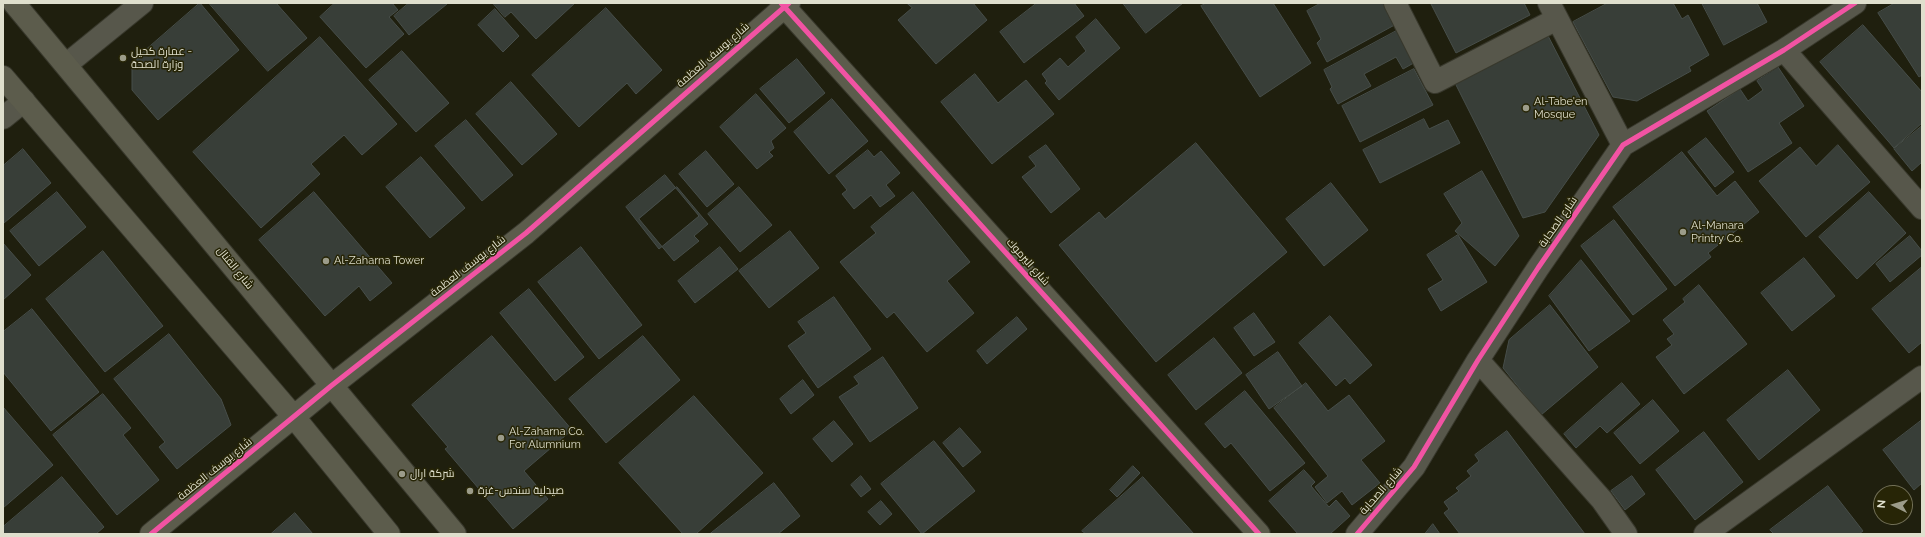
<!DOCTYPE html>
<meta charset="utf-8">
<style>
body{margin:0}
#map{position:relative;width:1925px;height:537px;overflow:hidden;background:#1f1f0e;font-family:Raleway,sans-serif}
canvas{display:block}
.frame{position:absolute;inset:0;border:4px solid #dfdfcd;pointer-events:none}
.north{position:absolute;left:1873px;top:485px;width:40px;height:40px;box-sizing:border-box;background:#272506;border:1px solid #716f56;border-radius:50%;rotate:275deg;font-size:11px;font-weight:700;line-height:16px;text-align:center;color:#dfdfcd}
.north::after{content:'';display:block;margin:auto;width:14px;height:18px;background:#9c9c8a;clip-path:polygon(50% 0,100% 100%,50% 72%,0 100%)}
</style>
<div id="map">
<canvas width="1925" height="537"></canvas>
<div class="frame"></div>
<div class="north">N</div>
</div>
<script>
const context = document.querySelector('canvas').getContext('2d');
context.lineJoin = 'round';
function fill(path, color) {
  context.fillStyle = color;
  context.fill(path, 'evenodd');
}
function stroke(path, color, width, dash) {
  context.strokeStyle = color;
  context.lineWidth = width;
  context.lineCap = dash ? 'butt' : 'round';
  context.setLineDash(dash || []);
  context.stroke(path);
}
function label(font, color, halo, rows, align = 'center') {
  context.font = font + ' Raleway,Cairo,sans-serif';
  context.lineWidth = 3;
  context.setLineDash([]);
  context.textBaseline = 'middle';
  context.strokeStyle = halo;
  context.fillStyle = color;
  for (const [text, x, y, turn = 0] of rows) {
    context.save();
    context.translate(x, y);
    context.rotate((+turn || 0) * Math.PI / 180);
    context.textAlign = isNaN(turn) ? turn : align;
    if (halo) context.strokeText(text, 0, 0);
    context.fillText(text, 0, 0);
    context.restore();
  }
}
const building = new Path2D(`
 M200,3L239,50L158,120L132,90V62Z
 M209,3H276L307,38L268,71Z
 M335,3H392L398,10L389,17L404,34L366,68L320,17Z
 M409,3H446L447,4L409,35L394,16Z
 M493,3H575L536,39L511,12L505,17Z
 M907,3H973L987,20L936,64L898,20L912,8Z
 M1037,3H1074L1084,16L1024,63L1000,32Z
 M1123,3H1183L1146,33Z
 M1207,3H1273L1311,63L1260,97L1201,6Z
 M1321,3H1390L1400,22L1327,62L1317,43L1321,39L1307,11Z
 M1433,3H1524L1530,15L1456,53L1431,4Z
 M1608,3H1673L1682,19L1688,15L1709,55L1689,67L1691,71L1637,101L1613,97L1573,22Z
 M1702,3H1757L1767,22L1724,45Z
 M1895,3H1922V75L1919,77L1878,13Z
 M606,8L662,70L636,94L627,83L579,127L532,75Z
 M495,9L519,36L503,52L478,25Z
 M1096,19L1120,48L1059,100L1045,83L1047,81L1042,74L1060,58L1068,67L1086,51L1076,37Z
 M1863,25L1922,92V123L1894,148L1820,62Z
 M1402,28L1419,60L1403,69L1396,57L1364,74L1371,86L1338,104L1330,89L1332,87L1324,70Z
 M1544,28L1599,135L1545,212L1523,218L1454,81Z
 M320,37L397,124L362,155L344,135L311,164L320,174L261,228L193,152Z
 M402,51L449,103L416,132L369,80Z
 M797,59L825,93L789,123L760,89Z
 M1778,67L1804,106L1779,123L1792,143L1748,172L1707,111L1740,89L1748,101L1763,90L1757,81Z
 M1414,69L1433,105L1360,142L1342,106Z
 M975,74L998,103L1026,80L1054,114L992,164L941,102Z
 M511,82L557,134L522,165L476,114Z
 M756,94L786,128L771,141L774,148L769,152L773,156L757,169L720,127Z
 M832,99L868,141L829,174L794,132Z
 M1424,119L1429,129L1448,120L1460,143L1380,183L1363,150Z
 M466,120L513,175L482,201L435,146Z
 M1922,126V162L1912,171L1894,149Z
 M1706,138L1734,172L1715,187L1688,152Z
 M1196,143L1287,252L1156,362L1059,245L1099,212L1105,219Z
 M1046,145L1080,189L1051,213L1022,177L1036,166L1029,157Z
 M1838,145L1870,182L1806,237L1759,181L1800,147L1816,166Z
 M23,149L51,183L4,223L3,166Z
 M868,150L874,157L881,151L900,173L886,185L895,196L880,207L871,195L854,209L842,194L847,190L836,176Z
 M706,151L734,184L707,207L679,174Z
 M1682,152L1717,196L1735,181L1759,212L1708,253L1711,257L1675,286L1613,207Z
 M421,157L465,208L430,238L386,187Z
 M1482,171L1519,236L1495,266L1455,231L1462,223L1444,194Z
 M665,175L699,216L659,249L626,207Z
 M1331,183L1368,230L1324,266L1286,219Z
 M677,187L708,224L694,236L699,241L674,261L639,219Z
 M739,187L772,225L740,252L708,214Z
 M57,192L86,227L39,266L10,231Z
 M314,192L392,283L370,301L359,286L325,316L259,240Z
 M913,192L970,262L947,281L974,313L927,352L894,312L887,318L840,262L876,233L871,227Z
 M1869,192L1906,233L1857,279L1819,237Z
 M1614,220L1667,289L1633,315L1581,246Z
 M790,231L819,268L769,308L739,271Z
 M1458,235L1487,282L1441,311L1428,289L1443,280L1427,255Z
 M1910,236L1922,251V255L1890,282L1876,264Z
 M3,243L31,275L3,300Z
 M581,247L642,325L599,359L538,282Z
 M720,247L738,269L695,303L678,281Z
 M103,251L163,326L105,372L46,299Z
 M1804,258L1835,296L1792,331L1761,293Z
 M1581,260L1630,321L1589,351L1549,296Z
 M1922,267V342L1909,353L1872,309Z
 M1699,285L1747,344L1684,394L1656,357L1672,345L1667,339L1674,334L1663,320L1685,302L1683,299Z
 M529,289L584,357L555,381L500,313Z
 M834,297L871,349L818,388L788,346L806,333L798,322Z
 M1550,305L1598,367L1541,415L1503,368L1509,340Z
 M32,309L99,392L51,431L3,372V332Z
 M1254,313L1275,342L1254,356L1234,328Z
 M1330,316L1372,365L1350,384L1345,378L1336,386L1299,343Z
 M1017,317L1027,329L987,364L977,351Z
 M169,334L221,399L231,425L177,469L159,447L165,442L114,379Z
 M492,336L572,430L524,471L548,499L513,529L445,449L448,447L412,405Z
 M643,336L680,380L606,443L569,399Z
 M1214,338L1242,373L1196,410L1168,375Z
 M1278,352L1302,386L1269,409L1246,375Z
 M883,357L918,408L870,442L839,397L859,384L854,377Z
 M1788,370L1820,410L1759,460L1727,420Z
 M803,380L814,395L791,414L780,399Z
 M1306,383L1328,411L1349,395L1385,441L1361,460L1380,483L1352,505L1342,491L1327,503L1315,487L1328,476L1274,408Z
 M1622,383L1640,404L1607,433L1600,426L1576,448L1564,434Z
 M1245,391L1305,463L1270,491L1231,443L1225,448L1205,424Z
 M103,394L131,428L123,435L159,480L117,515L53,435Z
 M694,396L763,473L696,534H683L619,463Z
 M1653,400L1679,431L1640,464L1614,433Z
 M3,407L53,465L3,508Z
 M1922,420V483L1914,490L1883,450Z
 M834,421L853,444L832,462L813,439Z
 M960,428L981,452L963,467L943,443Z
 M1507,431L1585,534H1460L1444,513L1449,509L1444,502L1459,491L1456,488L1471,476L1467,471L1479,461L1475,455Z
 M1704,432L1743,482L1695,520L1656,470Z
 M934,441L975,491L922,534L881,484Z
 M1133,466L1140,473L1117,497L1110,490Z
 M1304,470L1315,482L1311,486L1329,507L1336,500L1350,516L1330,534H1298L1269,501Z
 M861,476L871,489L861,497L851,485Z
 M1632,476L1645,494L1625,510L1611,491Z
 M62,477L104,527L96,534H3V527Z
 M1143,477L1194,534H1086L1082,531Z
 M774,483L800,516L778,534H710Z
 M1828,486L1863,531L1859,534H1774L1770,530Z
 M881,501L892,514L880,525L868,512Z
 M295,513L313,534H271Z
 M1433,524L1440,534H1425Z`);
const street = new Path2D(`
 M1395,3L1435,82L1557,19
 M1549,3L1623,145
 M1784,50L1922,208
 M67,64L142,3
 M3,118L24,101
 M1478,360L1602,500L1626,534
 M1357,534L1414,467L1478,360L1538,268L1623,145L1784,50L1855,3
 M1705,534L1922,377`);
const secondary = new Path2D(`
 M14,3L455,534
 M781,3L1259,534
 M3,77L294,417L389,534
 M151,534L331,386L526,233L789,3`);
const cycleway = new Path2D(`
 M781,3L1259,534
 M151,534L331,386L526,233L789,3
 M1357,534L1414,467L1478,360L1538,268L1623,145L1784,50L1855,3`);
const markers = [
 [123,58,4,"#9c9c8a"],
 [1526,108,4,"#9c9c8a"],
 [1683,232,4,"#9c9c8a"],
 [326,261,4,"#9c9c8a"],
 [501,438,4,"#9c9c8a"],
 [402,474,4,"#9c9c8a"],
 [470,491,4,"#9c9c8a"]
];
const poiNames = [
 ["عمارة كحيل -",131,52],
 ["وزارة الصحة",131,65],
 ["Al-Tabe'en",1534,102],
 ["Mosque",1534,115],
 ["Al-Manara",1691,226],
 ["Printry Co.",1691,239],
 ["Al-Zaharna Tower",334,261],
 ["Al-Zaharna Co.",509,432],
 ["For Alumnium",509,445],
 ["شركة ارال",410,474],
 ["صيدلية سندس-غزة",478,491]
];
const streetNames = [
 ["شارع يوسف العظمة",713,55,-41],
 ["شارع الصحابة",1558,222,-55],
 ["شارع اليرموك",1028,262,48],
 ["شارع يوسف العظمة",468,266,-38],
 ["شارع القنال",235,268,51],
 ["شارع يوسف العظمة",215,469,-39],
 ["شارع الصحابة",1381,491,-49]
];
fill(building, '#383e38');
stroke(building, '#474e4a', 1);
stroke(street, '#38382c', 24);
stroke(secondary, '#38382c', 24);
stroke(street, '#57574b', 22);
stroke(secondary, '#5c5c4c', 22);
stroke(cycleway, '#f153a3', 5);
for (const [x, y, r, color] of markers) {
  const dot = new Path2D();
  dot.arc(x, y, r, 0, 2 * Math.PI);
  context.fillStyle = color;
  context.fill(dot);
  stroke(dot, '#272506', 1.5);
}
label('11px', '#dfdfcd', '#272506', poiNames, 'left');
label('11px', '#dfdfcd', '#272506', streetNames);
</script>
